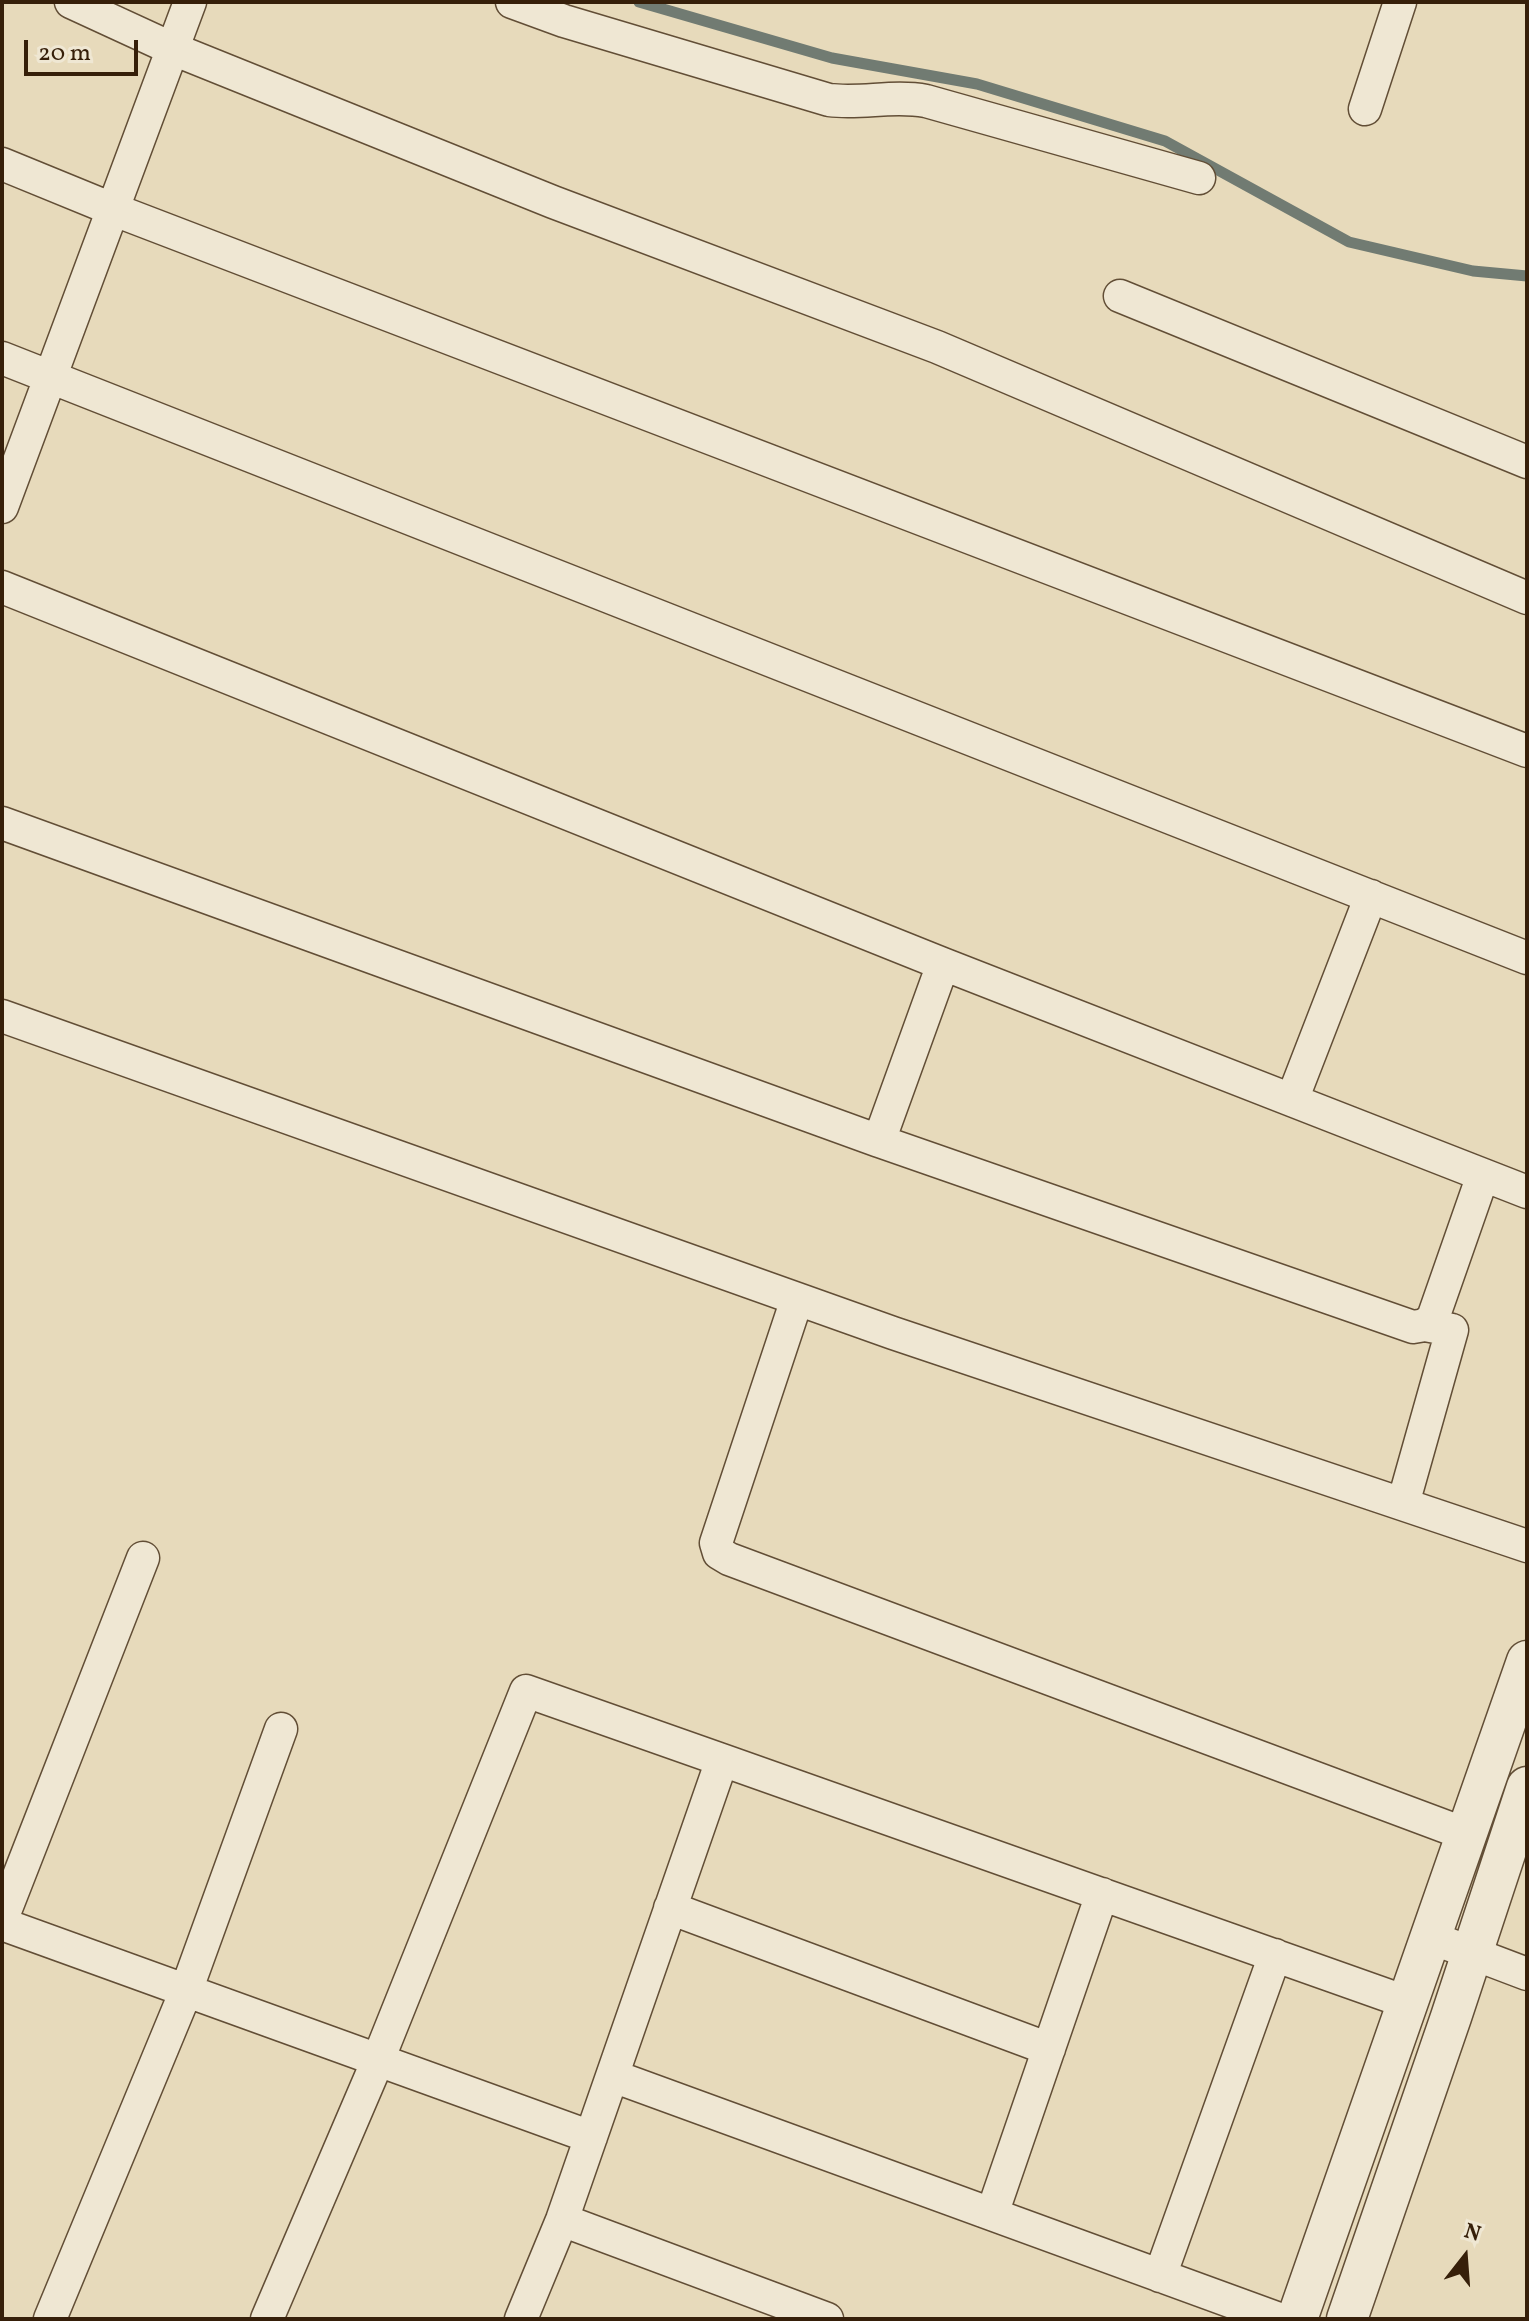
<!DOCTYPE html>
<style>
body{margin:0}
#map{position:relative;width:1529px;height:2321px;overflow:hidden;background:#e7dabb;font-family:Vollkorn,serif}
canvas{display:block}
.frame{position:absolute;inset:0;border:4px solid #361f09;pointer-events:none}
.north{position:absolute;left:1425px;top:2217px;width:80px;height:80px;-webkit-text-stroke:6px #efe7d3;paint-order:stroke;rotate:17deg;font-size:22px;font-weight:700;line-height:32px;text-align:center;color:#361f09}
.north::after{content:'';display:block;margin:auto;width:28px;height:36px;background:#361f09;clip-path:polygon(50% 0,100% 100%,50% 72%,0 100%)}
.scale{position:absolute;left:24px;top:40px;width:114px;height:36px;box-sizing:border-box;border:4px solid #361f09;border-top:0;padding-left:10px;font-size:24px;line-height:28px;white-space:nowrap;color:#361f09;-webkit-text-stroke:6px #efe7d3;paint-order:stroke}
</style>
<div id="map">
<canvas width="1529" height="2321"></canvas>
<div class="frame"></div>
<div class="north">N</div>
<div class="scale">20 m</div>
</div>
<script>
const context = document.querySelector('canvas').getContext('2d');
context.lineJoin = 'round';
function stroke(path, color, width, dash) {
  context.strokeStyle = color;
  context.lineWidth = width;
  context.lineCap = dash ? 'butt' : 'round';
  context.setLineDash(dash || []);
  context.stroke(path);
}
const stream = new Path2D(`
 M639,2L832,58L977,84L1165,141L1349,242L1473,271L1527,276`);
const minor = new Path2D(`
 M71,2L173,49L553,202L937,347L1527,598
 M512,2L564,21L829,100C862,104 893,95 926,101L1199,178
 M1365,109L1400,2
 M2,164L112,209L1527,751
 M1120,296L1527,462
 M2,358L1527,958
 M2,507L190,2
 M2,587L943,964L1527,1192
 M2,823L879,1141L943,964
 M2,1016L893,1333L1527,1546
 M1292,1100L1371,896
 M879,1141L1413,1327L1425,1325L1433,1318L1483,1175
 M797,1299L716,1543L719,1553L729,1559L1468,1835
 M1403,1504L1452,1330L1425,1325
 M670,1908L1049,2049
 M2,1919L143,1558
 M2,1924L591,2137
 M1432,1938L1527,1974
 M613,2076L1279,2319
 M992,2214L1102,1894
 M562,2220L827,2319
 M1160,2276L1275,1955
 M50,2319L186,1991L281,1729
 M267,2319L378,2060L526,1691L722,1760
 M521,2319L562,2220L722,1760L1409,2003`);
const tertiary = new Path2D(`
 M1297,2319L1527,1661
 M1347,2319L1451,2017L1527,1787`);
stroke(stream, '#717b72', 11);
stroke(minor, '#624e36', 35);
stroke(tertiary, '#624e36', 43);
stroke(minor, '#efe7d3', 32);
stroke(tertiary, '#efe7d3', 40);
</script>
